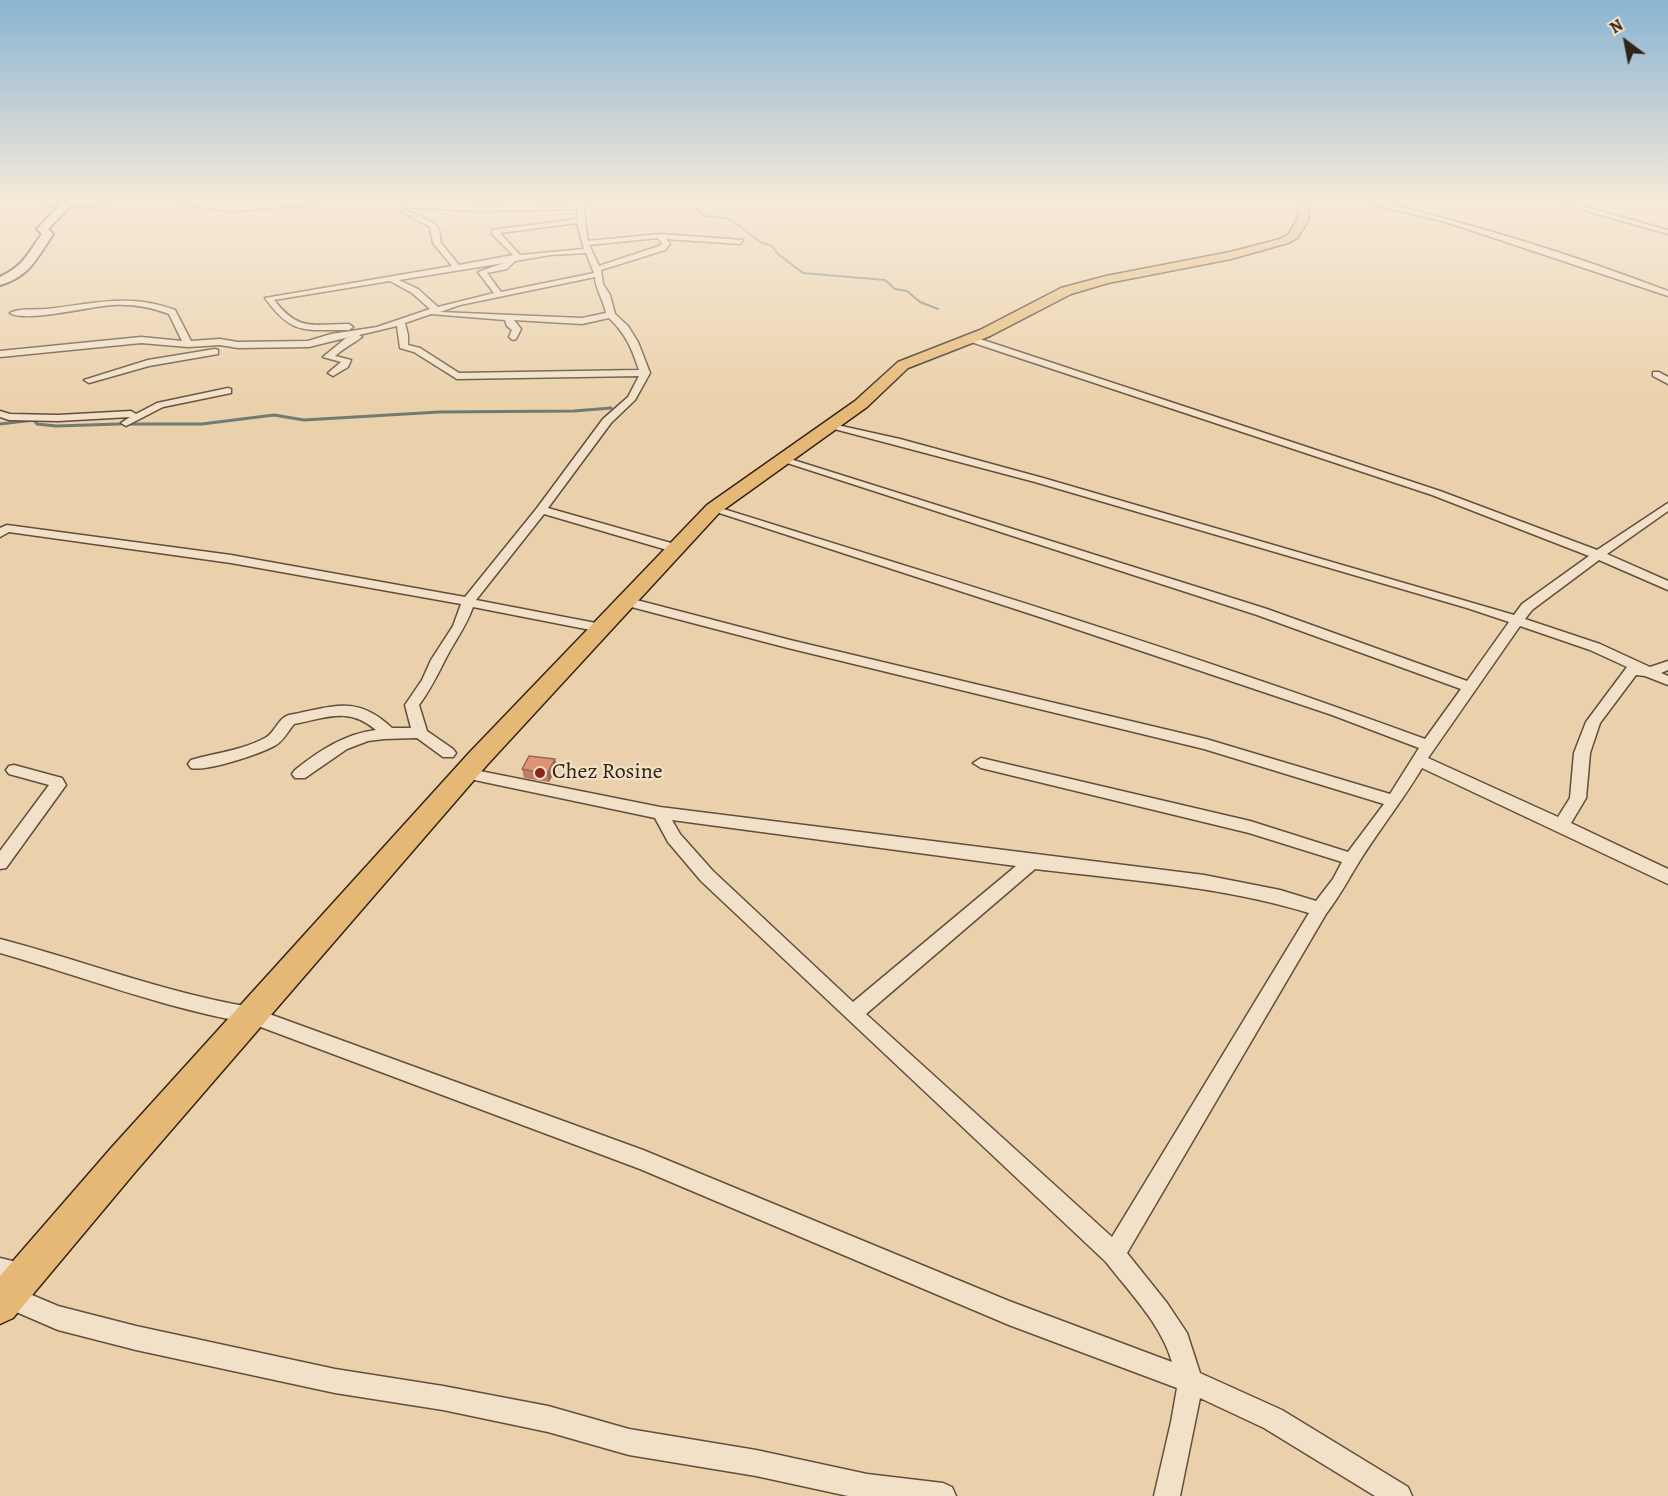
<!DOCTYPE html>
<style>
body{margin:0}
#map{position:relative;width:1668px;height:1496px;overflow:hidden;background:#ebd1ab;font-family:Alegreya,serif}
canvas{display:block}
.north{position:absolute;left:1596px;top:12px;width:60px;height:60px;-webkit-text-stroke:4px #f2e1c8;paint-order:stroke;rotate:328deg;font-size:16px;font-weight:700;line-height:24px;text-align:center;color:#332317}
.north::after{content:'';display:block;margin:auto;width:21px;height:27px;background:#332317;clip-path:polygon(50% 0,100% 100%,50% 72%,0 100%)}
</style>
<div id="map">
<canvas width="1668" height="1496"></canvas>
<div class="north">N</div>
</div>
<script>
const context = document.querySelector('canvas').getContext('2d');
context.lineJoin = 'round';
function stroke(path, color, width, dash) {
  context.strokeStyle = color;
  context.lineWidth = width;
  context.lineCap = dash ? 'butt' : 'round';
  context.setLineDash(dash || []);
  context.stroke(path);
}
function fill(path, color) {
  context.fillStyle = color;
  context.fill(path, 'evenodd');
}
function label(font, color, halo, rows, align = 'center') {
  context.font = font + ' Alegreya,serif';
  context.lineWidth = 4.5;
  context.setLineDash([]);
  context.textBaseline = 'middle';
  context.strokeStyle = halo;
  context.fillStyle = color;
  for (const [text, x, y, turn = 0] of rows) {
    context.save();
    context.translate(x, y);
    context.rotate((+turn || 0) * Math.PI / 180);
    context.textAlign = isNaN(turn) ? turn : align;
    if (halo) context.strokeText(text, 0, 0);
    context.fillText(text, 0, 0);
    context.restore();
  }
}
const streamFar1 = new Path2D(`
 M28,200C66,214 105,204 144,200
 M145,200L232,212L374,200
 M524,200L578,205L633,200
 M699,200L695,205L704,216L726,218L737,224L760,242L772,246L778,254L803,273L885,280L895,289L907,291L920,302L938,309`);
const stream = new Path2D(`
 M0,424L34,420L37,424L56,426L120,424
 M129,424H202L274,415L304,420L439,412L574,411L611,408`);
const street = new Path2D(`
 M395,200H402L403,203L478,207L577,205V200H583C585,212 585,226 588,241L660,234L743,240L740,244L666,239L670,244L665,250L601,270L603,284L610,295L615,314L628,326L638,342L650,373L635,400L611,423L548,508L678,545L680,548L674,552L544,514L476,600L601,624L608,628L601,632L473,607C466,627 454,642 445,660C437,676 430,690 419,705L427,731L453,749L456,753L453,757H443L417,738L384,739L368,741L347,749L305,778H295L292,774L295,770C319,751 344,734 376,730C348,706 326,718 294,724C289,730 283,741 276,745C261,754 206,772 191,768L188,764L191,760C215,753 243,750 265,738C275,733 278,718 289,715C333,707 356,694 392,728H411L405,705L422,680L431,660L453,626L461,604L231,563L9,532L0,537V528L7,525L231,555L465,597L537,508L603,419L628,397L639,376L457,379L414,352L400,348L397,326L359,335L362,337C354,343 344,348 335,356L351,360L348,367L333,376L328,373L341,362L323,357L346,338L353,336L309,347L238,348L220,345L188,347L141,343L0,357V351L141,337L182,341L169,314C150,307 133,304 113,305C91,306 25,323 10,313C18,308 36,310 46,309C94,304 128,293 175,310L191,341L220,339L238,342L308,341L331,334L377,327L430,309L412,293L390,281L274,300C299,332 312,324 349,324L353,327L349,330C306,329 293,337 265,298L452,266L433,243L430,227L402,212V210L419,215L435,224L439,230L441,243L459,265L513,255L492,234V230L577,219V209L478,211L400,207ZM577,223L584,249L520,255L500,233ZM658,238L662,244L659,246L599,266L589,245ZM586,253L594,273L501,292L487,273L507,269L515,261L550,255ZM504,263L478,272L494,293L438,307L418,289L399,280ZM595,277C595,287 604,302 606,313L582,318L440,312L460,305ZM431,314L505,320L507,326L512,330L509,337L513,340L516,339L521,329L514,320L582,324L609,318C626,334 632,349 639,370L459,373L420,348L408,345V335L405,323Z
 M1356,200H1370C1471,223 1571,254 1668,291V296L1449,223Z
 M1548,200H1560L1668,230V234Z
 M968,337H974L1440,491L1597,550L1668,503V511L1607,554L1668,581V590L1599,560L1532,610L1525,619L1600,644L1650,667L1668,661V670L1661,673L1668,676V685L1645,676L1636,675L1600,723L1590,753L1586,798L1571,823L1668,869V884L1422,768C1403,800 1379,830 1359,862C1348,880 1339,897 1326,914L1127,1253L1167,1303L1187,1333L1200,1373L1282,1410L1408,1487L1412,1496H1375L1264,1428L1200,1398L1180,1496H1154L1171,1422L1177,1388L1009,1325L640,1169L250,1023C163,1008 84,977 0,953V939C84,961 163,992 250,1007L643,1150L1009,1301L1172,1362C1161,1324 1130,1293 1106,1262L701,881L668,842L655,818L465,778L460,777L457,773L460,769L465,768L660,807L1204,875L1280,890L1316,901L1333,879L1342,862L1249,833L981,768L973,763L981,758L1250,821L1348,852L1384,804L1204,749L788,648L620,604L619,601L625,597L790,640L1206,739L1390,794L1419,748L1332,715L1046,619L707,509L709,507H717C954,581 1192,653 1425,739L1461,689L1257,615L778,460L783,457L787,458L1267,609L1467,681L1509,622L1467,608L1035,482L823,426L828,423L900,439L1043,478L1514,615L1522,604L1589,556L1432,495L968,341ZM1520,626L1590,650L1627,667L1586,722L1574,753L1570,798L1558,817L1428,758ZM672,820L1016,866L853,1002L713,871L680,834ZM1035,869C1127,880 1220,886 1309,913L1112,1237L866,1014Z
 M215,349L218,350V354L149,366L89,383L84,380L148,360Z
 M1653,372H1659L1668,377V384L1653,376Z
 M228,388L231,389V393L163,407L126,426L121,423L130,417L58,421L9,420L0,417V411L10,414L58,415L131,411L136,414L157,403Z
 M14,765L62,778L66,785L6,868L0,869V851L49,785L9,774L6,770L9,766Z
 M0,1258L33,1266L37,1274L33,1282L25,1286L0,1280Z
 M6,1284L58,1306L136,1326L335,1369L443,1386L548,1406L629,1429L756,1450L867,1474L943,1483L952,1487L956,1496H848L756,1476L629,1455L548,1432L443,1410L335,1393L136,1350L58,1330L0,1305V1287Z`);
const secondary = new Path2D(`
 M61,200H71L72,204L48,229L53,234C37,257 31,276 0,285V277C25,265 27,254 42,234L37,229L62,203Z`);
const primary = new Path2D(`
 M1296,200H1306L1309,210L1308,221L1297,238L1288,243L1231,259L1108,283L1071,294L990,336L908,368L867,407L719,513L487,765L136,1171L13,1318L0,1324V1276L112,1147L469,753L707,505L855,401L898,362L980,330L1061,288L1106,276L1230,252L1280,239L1289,234L1296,221L1299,210Z`);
const wall = new Path2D(`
 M555,759L557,767L549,782L524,778L522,769Z`);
const shadedWall = new Path2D(`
 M555,759L557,767L549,782L547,774Z`);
const building = new Path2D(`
 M529,756L555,759L547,774L522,769Z`);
const markers = [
 [540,773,6,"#8f2418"]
];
const poiNames = [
 ["Chez Rosine",552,773]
];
stroke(streamFar1, '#717b73', 2);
stroke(stream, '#717b73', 3);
stroke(street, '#614e3c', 3);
stroke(secondary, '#332317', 4);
stroke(primary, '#332317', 3);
fill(street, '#f2e1c8');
fill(secondary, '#f2e1c8');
fill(primary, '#e6b876');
fill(wall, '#bd7f64');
fill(shadedWall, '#9a6851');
fill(building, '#dc9474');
stroke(building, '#9a6851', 1.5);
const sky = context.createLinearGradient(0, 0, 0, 410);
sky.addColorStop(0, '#89b4d2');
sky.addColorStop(0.49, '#f6ead9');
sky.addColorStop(1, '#f6ead900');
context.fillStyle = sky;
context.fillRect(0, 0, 1668, 410);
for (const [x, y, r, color] of markers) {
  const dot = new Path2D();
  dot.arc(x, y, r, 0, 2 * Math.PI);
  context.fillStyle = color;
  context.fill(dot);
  stroke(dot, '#f2e1c8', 2);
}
label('22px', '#332317', '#f2e1c8', poiNames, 'left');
</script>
